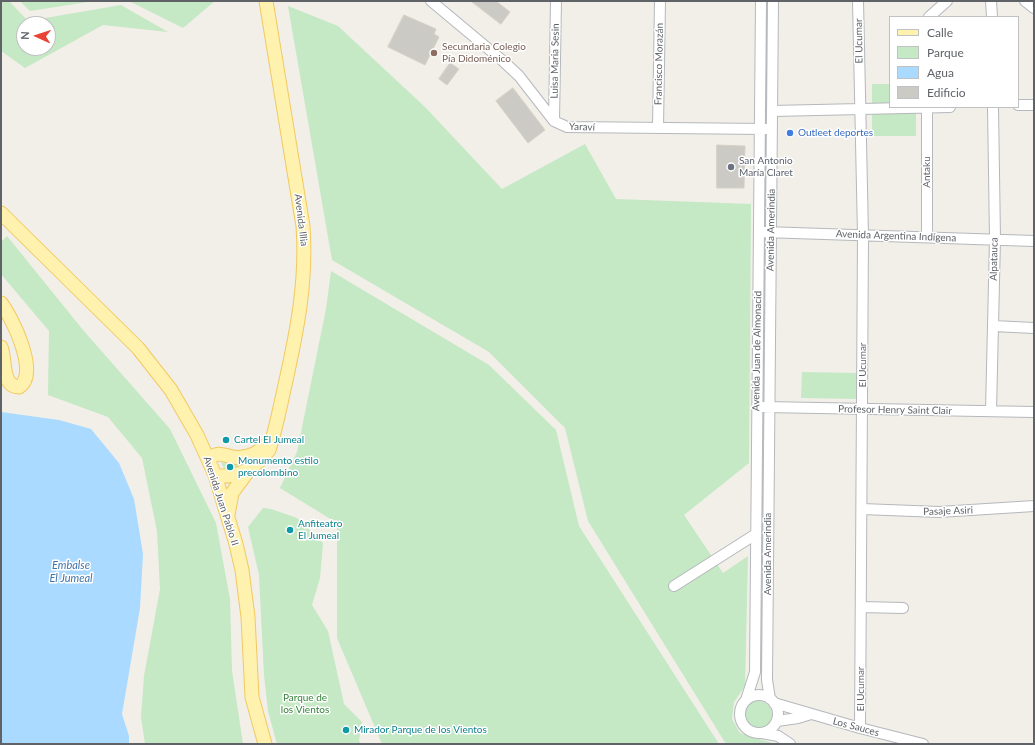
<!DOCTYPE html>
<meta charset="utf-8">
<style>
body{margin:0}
#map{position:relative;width:1035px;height:745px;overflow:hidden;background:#f1efe8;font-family:Lato,sans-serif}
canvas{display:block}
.frame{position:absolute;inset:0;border:2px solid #5f6368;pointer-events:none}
.legend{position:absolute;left:889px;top:16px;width:130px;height:92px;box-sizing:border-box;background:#fff;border:1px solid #bfc1c3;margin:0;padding:5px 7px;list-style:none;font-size:12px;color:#5f6368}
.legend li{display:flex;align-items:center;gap:8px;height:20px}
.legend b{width:20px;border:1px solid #bfc1c3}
.north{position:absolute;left:16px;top:16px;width:40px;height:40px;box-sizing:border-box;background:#fff;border:1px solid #bfc1c3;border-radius:50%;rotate:273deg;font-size:11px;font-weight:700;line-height:16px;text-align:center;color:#5f6368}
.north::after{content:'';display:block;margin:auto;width:14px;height:18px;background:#ea4335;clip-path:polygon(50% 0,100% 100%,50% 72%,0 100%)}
</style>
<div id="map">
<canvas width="1035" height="745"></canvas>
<div class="frame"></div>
<ul class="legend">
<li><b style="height:5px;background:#fff2af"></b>Calle</li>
<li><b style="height:11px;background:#c5e8c5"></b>Parque</li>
<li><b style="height:11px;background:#aadaff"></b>Agua</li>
<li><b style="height:11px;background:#cccac5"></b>Edificio</li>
</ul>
<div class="north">N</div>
</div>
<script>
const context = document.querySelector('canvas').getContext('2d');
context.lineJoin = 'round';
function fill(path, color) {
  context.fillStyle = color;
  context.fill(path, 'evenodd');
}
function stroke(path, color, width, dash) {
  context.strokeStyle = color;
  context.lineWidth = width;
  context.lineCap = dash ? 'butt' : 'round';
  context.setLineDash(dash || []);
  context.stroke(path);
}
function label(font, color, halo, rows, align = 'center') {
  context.font = font + ' Lato,sans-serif';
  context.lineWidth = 3;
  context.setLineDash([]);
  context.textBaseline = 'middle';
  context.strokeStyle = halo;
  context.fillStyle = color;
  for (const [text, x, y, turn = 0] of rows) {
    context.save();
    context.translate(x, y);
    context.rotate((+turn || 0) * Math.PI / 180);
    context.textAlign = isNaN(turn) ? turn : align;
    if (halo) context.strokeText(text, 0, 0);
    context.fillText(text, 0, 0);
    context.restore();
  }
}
const green = new Path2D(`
 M1,1H9L28,21L121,5L168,32L103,25L25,68L1,51ZM24,24H48V48H24Z
 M20,1H94L30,11Z
 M129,1H215L183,28Z
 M288,6L338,26L425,107L502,189L585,144L616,199L751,204L749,463L684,515L723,573L748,556L745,686L734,702L732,719L740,733L775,744H726L588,521L565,428L489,352L332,260Z
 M872,84H890V107H916V136H872Z
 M7,236L83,330L170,429L216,523L230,599L232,671L243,744H145L141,717L144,676L160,589L157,531L142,458L108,417L48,395L49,331L1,274V242Z
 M331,271L489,365L556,430L579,526L719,744H382L337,638V523L280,488L297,452L326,309Z
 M802,372L858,373L857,399L801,398Z
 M221,462L228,464L245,463L226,473Z
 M263,508L271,509L297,518L323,543L320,578L312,605L328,631L344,704L362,722L359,741L361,744H277L268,711L264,675L259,575L248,527Z
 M744 715a14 14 0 1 1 28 0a14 14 0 1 1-28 0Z`);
const water = new Path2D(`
 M1,412L59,420L91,429L119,463L134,499L143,554L140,608L122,714L129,736V744H1Z`);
const building = new Path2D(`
 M471,1H496L510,12L501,24Z
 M404,15L436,29L434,34L439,37L425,65L388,47Z
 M450,63L459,69L447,85L439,79Z
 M513,88L545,130L528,143L496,101Z
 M717,145L745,146L744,188H717Z`);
const minor = new Path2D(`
 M431,1L503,61L519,76L554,121L567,127L766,129
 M858,1L863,235L860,728
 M991,1L992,17
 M1025,1L1034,8
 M929,17L947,1
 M1018,105H1034
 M927,107V237
 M772,111L950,107
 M554,121L556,1
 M658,128L660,1
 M764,232L1034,241
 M993,326L1034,328
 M764,407L1034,412
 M991,411L995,239L993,107
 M862,509L939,512L1034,506
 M674,586L756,534
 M861,607L903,608
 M740 714a19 19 0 1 1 38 0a19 19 0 1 1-38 0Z
 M770,699L767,680L773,1
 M746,700L755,672L761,1
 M774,703L860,728L923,744
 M777,721L798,718L811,714
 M762,733L778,736L790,744`);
const major = new Path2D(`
 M1,213L138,348L171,390L197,435L215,475L236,544L242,570L248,617L252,697L265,744
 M1,303C12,317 40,374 19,387C1,387 6,358 1,347
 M208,458C220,452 220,454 232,457C246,459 259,453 268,443
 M215,475C236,480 257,467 269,450C276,429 280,407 285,385C297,331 307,282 303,226L266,1
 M228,515L232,493L249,470`);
const markers = [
 [434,53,4,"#8d6e63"],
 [790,133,4,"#3f7fe0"],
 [731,167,4,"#6b7280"],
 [226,440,4,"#0f9aa8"],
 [230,467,4,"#0f9aa8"],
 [290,530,4,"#0f9aa8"],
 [346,730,4,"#0f9aa8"]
];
const streetNames = [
 ["El Ucumar",859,41,-91],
 ["Luisa Maria Sesin",555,61,-89],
 ["Francisco Morazán",659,64,-89],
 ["Yaraví",582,127,2],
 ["Antaku",927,172,-90],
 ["Avenida Illia",301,220,83],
 ["Avenida Amerindia",771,230,-89],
 ["Avenida Argentina Indígena",896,236,2],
 ["Alpatauca",994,259,-89],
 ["Avenida Juan de Almonacid",757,351,-89],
 ["El Ucumar",863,365,-90],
 ["Profesor Henry Saint Clair",895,410,1],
 ["Avenida Juan Pablo II",221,501,72],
 ["Pasaje Asiri",948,511,-2],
 ["Avenida Amerindia",768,554,-90],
 ["El Ucumar",861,689,-90],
 ["Los Sauces",856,727,15]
];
const educationNames = [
 ["Secundaria Colegio",442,47],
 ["Pía Didoménico",442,59]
];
const shopNames = [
 ["Outleet deportes",798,133]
];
const worshipNames = [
 ["San Antonio",739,161],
 ["María Claret",739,173]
];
const cultureNames = [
 ["Cartel El Jumeal",234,440],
 ["Monumento estilo",238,461],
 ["precolombino",238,473],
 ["Anfiteatro",298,524],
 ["El Jumeal",298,536],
 ["Mirador Parque de los Vientos",354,730]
];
const parkNames = [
 ["Parque de",305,698],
 ["los Vientos",305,710]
];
const waterNames = [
 ["Embalse",71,565],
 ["El Jumeal",71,578]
];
fill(green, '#c5e8c5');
fill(water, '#aadaff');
fill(building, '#cccac5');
stroke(building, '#d6d1c6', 1);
stroke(minor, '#b5b8bc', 12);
stroke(major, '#f2c960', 15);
stroke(minor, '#fff', 10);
stroke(major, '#fff2af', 13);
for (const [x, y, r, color] of markers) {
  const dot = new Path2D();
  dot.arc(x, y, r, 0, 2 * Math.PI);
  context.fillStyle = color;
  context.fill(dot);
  stroke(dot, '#fff', 1.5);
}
label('10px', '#5f6368', '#fff', streetNames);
label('10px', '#785e54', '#fff', educationNames, 'left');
label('10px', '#366cbe', '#fff', shopNames, 'left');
label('10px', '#5b616d', '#fff', worshipNames, 'left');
label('10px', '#0d838f', '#fff', cultureNames, 'left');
label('10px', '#348238', '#fff', parkNames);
label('italic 11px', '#4174aa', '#fff', waterNames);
</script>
